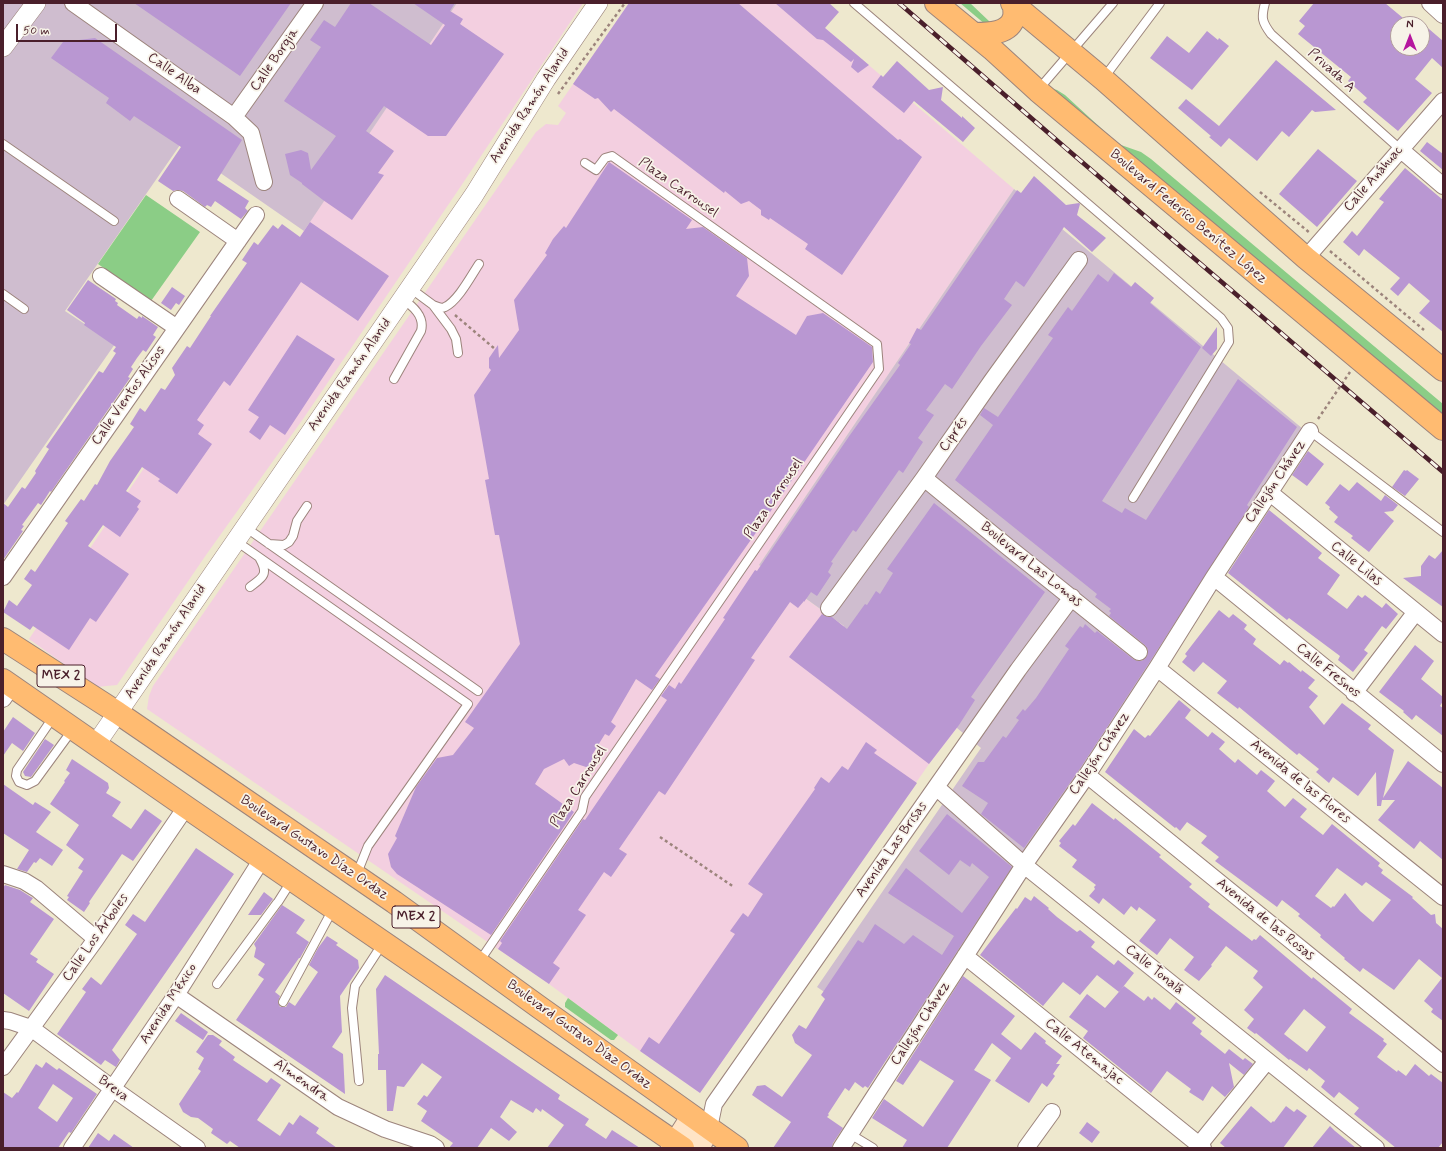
<!DOCTYPE html>
<meta charset="utf-8">
<style>
body{margin:0}
#map{position:relative;width:1446px;height:1151px;overflow:hidden;background:#eee8ce;font-family:Mynerve,sans-serif}
canvas{display:block}
.frame{position:absolute;inset:0;border:4px solid #4a1f2b;pointer-events:none}
.north{position:absolute;left:1390px;top:16px;width:40px;height:40px;box-sizing:border-box;background:#f7f3e8;border:1px solid #b29e9c;border-radius:50%;rotate:0deg;font-size:11px;font-weight:700;line-height:16px;text-align:center;color:#4a1f2b}
.north::after{content:'';display:block;margin:auto;width:14px;height:18px;background:#b5179e;clip-path:polygon(50% 0,100% 100%,50% 72%,0 100%)}
.scale{position:absolute;left:16px;top:24px;width:101px;height:18px;box-sizing:border-box;border:2px solid #4a1f2b;border-top:0;padding-left:5px;font-size:12px;line-height:14px;white-space:nowrap;color:#4a1f2b;-webkit-text-stroke:3px #f7f3e8;paint-order:stroke}
</style>
<div id="map">
<canvas width="1446" height="1151"></canvas>
<div class="frame"></div>
<div class="north">N</div>
<div class="scale">50 m</div>
</div>
<script>
const context = document.querySelector('canvas').getContext('2d');
context.lineJoin = 'round';
function fill(path, color) {
  context.fillStyle = color;
  context.fill(path, 'evenodd');
}
function stroke(path, color, width, dash) {
  context.strokeStyle = color;
  context.lineWidth = width;
  context.lineCap = dash ? 'butt' : 'round';
  context.setLineDash(dash || []);
  context.stroke(path);
}
function label(font, color, halo, rows, align = 'center') {
  context.font = font + ' Mynerve,sans-serif';
  context.lineWidth = 3.5;
  context.setLineDash([]);
  context.textBaseline = 'middle';
  context.strokeStyle = halo;
  context.fillStyle = color;
  for (const [text, x, y, turn = 0] of rows) {
    context.save();
    context.translate(x, y);
    context.rotate((+turn || 0) * Math.PI / 180);
    context.textAlign = isNaN(turn) ? turn : align;
    if (halo) context.strokeText(text, 0, 0);
    context.fillText(text, 0, 0);
    context.restore();
  }
}
const built = new Path2D(`
 M457,3H583L461,186L303,419L206,555L117,685L96,687L29,639Z
 M629,3H796L1014,189L759,565L845,627L837,636L957,728L929,764L700,1093L640,1051L549,984L147,709L149,696L153,686L536,132L546,124L558,125L566,113L558,106Z`);
const industrial = new Path2D(`
 M3,3H457L304,231L180,145L65,311L115,344L3,505Z
 M1014,189L1303,429L902,1045L817,987L981,748L957,728L837,636L844,626L759,565Z`);
const green = new Path2D(`
 M960,3H970L990,22L992,27L986,25Z
 M1050,88L1057,90L1065,95L1115,141L1121,145L1141,152L1151,159L1443,404V421Z
 M146,195L200,232L151,301L98,264Z
 M568,998L618,1035L614,1040H611L565,1007V1003Z`);
const building = new Path2D(`
 M134,3H291L240,76Z
 M351,3H369L431,45L445,25L413,3H455L450,11L463,19L460,24L504,54L446,136H428L384,106L366,131L394,151L378,173L384,175L352,220L323,200L302,184V183L290,175L285,154L301,150L308,153L311,170L336,136L284,101L321,47L310,40L324,20L335,27Z
 M629,3H738L898,140L900,139L922,157L842,275L805,249L808,244L770,218L769,220L761,215V210L749,201L741,204L725,191L724,193L614,109L611,112L598,98L595,99L573,84Z
 M775,3H829L839,12L825,28L869,65L858,73L851,67L854,59L851,62L823,40L817,39Z
 M1314,3H1385L1403,18L1391,31L1398,37V48H1422V23L1443,41V68L1432,58L1415,79L1432,93L1398,131L1363,102L1367,98L1348,81L1351,77L1298,34L1305,26L1299,21Z
 M1207,31L1218,40L1219,38L1229,46L1192,90L1150,58L1167,36L1189,53Z
 M95,38L242,140L217,180L249,201L245,208L248,211L241,219L215,201L211,207L207,205L205,207L183,191L178,190L173,191L158,181L181,147L134,116L130,121L106,103L109,98L51,58L63,42Z
 M1276,60L1336,110L1315,112L1312,110L1289,137L1282,131L1257,161L1229,138L1221,147L1209,137L1211,136L1178,108L1186,99L1219,126Z
 M897,61L929,90L943,87L941,100L962,118V116L975,128L963,142L914,101L904,113L872,87L881,75L883,77Z
 M1427,142L1443,154V170L1420,151Z
 M1318,149L1357,181L1317,227L1279,194Z
 M609,162L692,220L686,229L703,227L747,258L749,276L736,296L796,335L807,316L823,313L872,347L873,362L755,534L655,676L660,679L652,690L636,679L611,722L616,726L609,736L605,734L592,755L597,756L592,769L574,763L569,766L564,759L544,769L535,784L574,812L491,935L397,874L391,867L388,854L397,838L395,836L416,787L437,758L453,755L474,728L465,722L520,644L499,535H495L485,480L489,479L474,395L491,370L489,368V358L498,345L499,358L519,330L514,300L547,255L545,253L553,239L564,226L566,228Z
 M1405,168L1443,200V332L1419,313L1430,301L1409,283L1398,296L1390,289L1400,278L1364,249L1359,256L1343,242L1352,231L1357,236L1384,202L1379,199Z
 M1034,176L1066,205L1079,203L1080,204L1077,215L1106,238L1092,252L1064,227L1024,287L1016,281L1004,299L1012,305L981,346L952,389L945,384L932,402L926,410L934,415L918,438L923,442L903,473L899,470L856,532L853,530L831,562L833,563L828,572L831,575L817,596L811,592L804,602V601L798,608L790,602L751,658L755,660L665,795L659,791L619,849L627,854L611,877L604,872L578,910L586,915L553,963L560,968L549,984L498,949L502,943L500,941L583,819L585,820L667,700L661,696L669,685L675,689L679,682L681,684L725,619L723,618L755,570L757,571L850,435L900,365L898,363L911,344L909,343L917,328L921,330L1017,190L1021,193Z
 M310,222L389,276L358,321L301,282L230,386L224,381L197,420L204,425L198,434L212,444L177,494L158,481L160,479L142,467L126,491L141,501L137,507L139,509L120,537L103,525L88,546L129,574L96,622L90,618L69,650L33,626L30,630L3,612L9,600L17,606L32,585L24,579L31,569L35,572L68,523L65,521L81,499L84,501L95,484L97,485L110,461L134,427L130,424L140,408L145,412L161,388L165,390L175,375L172,368L187,346L190,348L211,316H210L247,263L242,260L254,242L258,245L273,225L278,229L282,224L300,237Z
 M1114,273L1131,287L1135,282L1154,298L1150,303L1201,347L1102,501L1122,513L1125,508L1146,520L1238,379L1297,427L1247,505L1249,507L1149,663L1079,770L1024,848L981,814L988,803L962,786L978,762H984L1003,736L1006,738L1019,720L1016,718L1023,709L1025,711L1036,698L1069,649L1065,646L1080,626L1083,628L1085,624L1095,633L1097,631L1133,659L1137,661H1142L1146,658L1148,654V649L1145,645L1109,616L1111,613L1109,611L1111,609L1095,597L1097,594L955,480L993,425L980,415L984,408L998,417L1053,338L1048,335L1068,307L1072,311L1098,274L1108,282Z
 M88,280L116,299L115,301L118,303L117,305L137,319L139,316L142,318V316L158,327L153,335L156,337L146,352L143,350L137,358L131,367L133,369L128,377L130,378L51,492L50,491L41,505L38,503L22,525L24,526L21,530L23,531L3,560V503L8,507L22,487L25,489L36,473L35,471L49,449L46,447L99,371L103,373L116,353L113,351L116,347L84,325L85,323L67,310Z
 M172,287L185,296L179,305L176,303L171,310L161,303Z
 M1217,327V349L1211,356L1202,348Z
 M297,335L335,359L285,435L270,425L260,440L249,432L259,417L248,410Z
 M1308,451L1324,464L1307,486L1292,475Z
 M1404,470L1406,471L1407,470L1419,479L1405,496L1392,487Z
 M1357,482L1381,501L1385,495L1398,505L1393,511L1384,512L1394,521L1369,552L1351,538L1353,536L1334,522L1338,517L1329,509L1330,507L1325,503L1340,484L1349,491Z
 M934,503L1045,592L971,697L975,700L959,725L929,764L789,657L822,614L828,617H832L847,629L865,604L867,605L876,591L880,594L893,573L887,569Z
 M1269,510L1322,553L1318,558L1340,575L1327,594L1347,609L1358,595L1362,598L1365,595L1382,608L1386,603L1398,614L1386,629L1382,626L1364,650L1368,653L1353,672L1338,660L1340,656L1289,618L1287,620L1228,573Z
 M1443,550V607L1403,578L1421,576V566L1429,555L1435,559Z
 M1219,610L1229,618L1233,614L1247,625L1244,629L1256,639L1253,644L1280,665L1284,660L1288,663L1289,662L1301,672L1302,670L1315,680L1308,688L1318,696L1309,707L1324,725L1342,703L1371,725L1368,729L1394,750L1383,798L1408,761L1443,788V860L1420,841L1414,849L1378,820L1395,800H1382L1381,806H1377L1376,772L1358,796L1333,777L1329,783L1316,772L1319,769L1299,753L1297,755L1239,707L1238,709L1217,693L1227,681L1203,662L1194,672L1182,662L1187,656L1185,654Z
 M1415,645L1434,661L1421,679L1443,697V701L1440,706L1443,708V736L1416,715L1412,720L1403,712L1404,711L1379,692Z
 M1179,700L1191,710L1185,718L1208,737L1212,732L1225,742L1219,749L1235,763L1238,759L1257,775L1261,770L1275,781L1267,791L1285,807L1293,798L1307,809L1300,817L1323,835L1332,824L1380,863L1378,866L1383,870L1381,873L1413,897L1412,898L1431,915L1435,914L1436,923L1443,929V1021L1431,1012L1433,1009L1424,1001L1442,978L1419,959L1394,990L1363,968L1360,972L1344,959L1345,958L1320,937L1321,935L1298,916L1300,914L1282,900L1277,907L1215,861L1219,857L1201,843L1207,836L1187,822L1180,831L1176,827L1175,828L1105,772L1134,729L1145,738L1148,735L1150,736ZM1337,868L1362,886L1366,882L1391,900L1373,922L1360,911L1345,893L1334,907L1333,906L1331,908L1315,896Z
 M13,717L35,733L23,751L12,743L3,756V732Z
 M45,739L54,745L31,777L25,776L23,772Z
 M866,742L877,750L874,753L917,783L700,1093L640,1051L649,1037L659,1044L735,934L730,931L743,913L748,917L763,894L748,884L815,789L814,788L821,777L829,783L842,766L848,770Z
 M72,759L108,783L109,788L106,793L121,802L112,816L131,829L145,809L162,821L133,861L122,854L89,902L90,903L84,912L67,900L69,897L67,896L83,871L78,868L84,859L66,845L79,825L50,804L65,782L64,781L70,773L66,770Z
 M3,784L33,805L35,802L51,812L36,832L63,850L52,866L40,858L36,863L34,862L27,872L17,869L29,850L3,833Z
 M1092,803L1114,820L1115,818L1161,855L1159,857L1192,884L1189,887L1210,904L1208,907L1252,941L1254,939L1256,940L1260,935L1312,979L1313,977L1352,1009L1349,1013L1384,1039L1383,1041L1387,1044L1377,1057L1397,1072L1398,1070L1406,1076L1415,1064L1429,1076L1431,1074L1443,1083V1142L1438,1148H1396L1354,1114L1359,1108L1339,1092L1334,1098L1321,1087L1325,1081L1309,1068L1307,1071L1290,1059L1289,1060L1256,1033L1255,1034L1247,1028L1254,1019L1244,1010L1263,987L1253,978L1258,971L1226,946L1211,965L1212,966L1199,981L1184,970L1194,957L1170,938L1157,955L1139,941L1156,920L1139,907L1137,911L1131,906L1124,915L1103,898L1099,904L1089,896L1095,889L1094,887L1096,885L1072,867L1077,860L1059,846L1061,843L1059,841L1073,824L1075,826ZM1304,1009L1326,1027L1307,1052L1284,1034Z
 M947,814L1012,867L868,1088L865,1086L863,1088L855,1082L849,1091L845,1088L828,1114L829,1115L827,1117L843,1128L833,1143L832,1148H773L791,1122L752,1095L757,1086L765,1085L782,1097L812,1055L795,1043L792,1035L799,1025L806,1029L825,999L821,995L858,940L863,943L875,924L904,944L913,935L942,955L954,936L888,893L906,868L962,913L989,877L972,863L970,867L960,860L949,875L919,851Z
 M196,848L234,874L112,1050L120,1060L116,1067L105,1060L101,1065L57,1034L86,992L82,989L91,977L101,985L137,934L125,925L133,914L145,922Z
 M5,885L20,890L31,897L33,898L30,902L54,919L30,954L38,959L36,962L54,974L29,1011L3,993V888Z
 M264,892L273,899L261,915H248Z
 M1034,896L1049,908L1048,909L1057,917L1077,932L1080,930L1095,942L1091,947L1114,965L1118,960L1134,973L1119,992L1097,975L1080,995L1063,982L1043,1006L980,955L1016,908L1017,909L1025,897L1031,901Z
 M282,905L305,920L296,933L309,942L300,958H299L275,992L280,996L278,1002L280,1007H286L289,1002L295,1006L318,972L309,965L318,948L327,936L338,943L336,945L358,960L359,968L340,996L342,1032L332,1047L343,1054L345,1094L236,1020L264,979L258,975L265,964L254,957L256,948L254,944Z
 M385,975L560,1095L558,1099L589,1119L585,1125L606,1139L612,1130L640,1148H547L564,1125L542,1109L541,1112L536,1108L533,1113L511,1100L500,1117L517,1132L509,1141L491,1128L477,1148H449L453,1143L421,1121L427,1111L417,1104L424,1095L427,1097L442,1077L422,1063L404,1087L397,1086L393,1111H387L386,1070H378V1054H379L376,989Z
 M963,976L1015,1016L1001,1034L1021,1050L1035,1032L1046,1041L1045,1043L1062,1056L1056,1064H1060L1053,1074L1055,1076L1047,1087L1042,1083L1029,1103L995,1081L1011,1058L992,1043L974,1070L991,1080L947,1148H902L907,1140L872,1118L884,1099L923,1127L954,1081L920,1060L903,1085L896,1081Z
 M1124,986L1144,1001L1148,996L1152,1000L1154,997L1170,1010L1176,1002L1196,1018L1192,1023L1202,1031L1200,1034L1225,1054L1229,1049L1243,1060L1245,1058L1253,1064L1244,1075L1229,1063L1234,1087L1225,1097L1212,1086L1203,1101L1189,1092L1191,1089L1167,1071L1151,1093L1083,1038L1088,1031L1069,1017L1087,994L1105,1008Z
 M181,1013L208,1032L203,1040L175,1021Z
 M208,1035H213L222,1041L219,1045L235,1057L233,1060L267,1083L271,1078L281,1085L257,1120L280,1136L289,1122L293,1125L300,1115L319,1128L316,1133L337,1148H240L230,1141L227,1144L211,1133L213,1129L198,1118L191,1117L183,1112L179,1104L201,1071L198,1069L204,1058L196,1052Z
 M46,1062L57,1070L59,1068L97,1094L71,1133L69,1132L58,1148H3V1092L12,1098L17,1092L18,1093L36,1064L42,1068ZM53,1084L73,1098L57,1122L38,1108Z
 M1251,1106L1271,1123L1273,1121L1274,1122L1286,1106L1294,1112L1297,1109L1307,1116L1283,1148H1226L1220,1143Z
 M1087,1122L1100,1132L1092,1143L1079,1133Z
 M1330,1126L1335,1131L1356,1148H1312Z
 M98,1133L109,1141L114,1134L134,1148H88Z`);
const path = new Path2D(`
 M558,94L625,3
 M1260,192L1310,233
 M1330,251L1424,330
 M455,315L495,349
 M1318,419L1350,372
 M660,837L734,887`);
const service = new Path2D(`
 M854,3L1221,318L1228,328L1229,342L1133,498
 M1265,3C1261,18 1262,22 1271,34L1400,149
 M1103,79L1160,3
 M1038,90L1113,3
 M3,144L114,221
 M410,288L433,305L451,329L456,339L458,353
 M3,294L24,309
 M433,305C438,307 441,309 445,307C458,301 471,276 479,264
 M394,379L421,331C425,316 413,306 402,299
 M1310,431L1443,532
 M245,527L478,691
 M236,541L468,704L368,846L356,876
 M269,544L284,545L289,542L293,536L297,521L307,506
 M250,587C262,578 269,575 260,559
 M54,716L17,770L16,776L19,782L27,785L35,781L73,729
 M278,902L292,880
 M479,962L582,811L585,797L879,369L877,344L612,156L605,158L596,170L585,163
 M217,984L277,903
 M283,1002L333,909
 M359,1081L352,1008L355,986L383,943
 M850,1134L873,1148`);
const minor = new Path2D(`
 M73,3L234,117L251,133L264,182
 M1430,3L1443,15
 M234,117L315,3
 M1400,149L1443,186
 M178,199L238,241
 M1306,258L1443,101
 M101,276L177,328
 M924,478L1008,547L1139,652
 M1269,492L1443,634
 M3,577L256,215
 M1214,577L1443,764
 M829,608L924,478L991,382L1079,260
 M1157,668L1443,897
 M1354,693L1415,613
 M3,699L12,686
 M1087,775L1443,1064
 M936,787L1024,865L1376,1148
 M3,874L24,881L37,889L96,939
 M965,956L1203,1148
 M176,995L338,1107L385,1129L430,1144L436,1148
 M3,1020L10,1021L31,1028L112,1088L197,1148
 M3,1067L96,939L186,807
 M709,1128L714,1104L1018,670L1072,597
 M1199,1145L1267,1061
 M72,1148L176,995L262,859
 M841,1148L1024,865L1087,775L1157,668L1214,577L1310,431
 M1026,1148L1052,1112`);
const tertiary = new Path2D(`
 M3,47L36,3
 M96,744L474,195L546,79L598,3`);
const secondary = new Path2D(`
 M672,1148L692,1117
 M698,1148L709,1128`);
const primary = new Path2D(`
 M936,3L992,49L1038,91L1443,429
 M1012,3L1103,79L1306,258L1443,370
 M974,34C988,34 1010,34 1014,17C1015,13 1014,9 1014,5
 M3,639L118,713L394,902L539,1007L737,1148
 M3,680L186,807L683,1148`);
const rail = new Path2D(`
 M899,3L1068,150L1443,472`);
const shields = [
 [61,676,48],
 [416,917,48]
];
const shieldNames = [
 ["MEX 2",61,676],
 ["MEX 2",416,917]
];
const streetNames = [
 ["Calle Borgia",275,60,-55],
 ["Privada A",1331,71,42],
 ["Calle Alba",174,74,35],
 ["Avenida Ramón Alanid",530,106,-57],
 ["Calle Anáhuac",1374,179,-49],
 ["Plaza Carrousel",678,188,35],
 ["Boulevard Federico Benítez López",1188,217,40],
 ["Avenida Ramón Alanid",350,375,-55],
 ["Calle Vientos Alisos",129,396,-55],
 ["Ciprés",954,435,-55],
 ["Callejón Chávez",1276,482,-56],
 ["Plaza Carrousel",774,499,-56],
 ["Calle Lilas",1356,564,39],
 ["Boulevard Las Lomas",1031,565,39],
 ["Avenida Ramón Alanid",166,642,-56],
 ["Calle Fresnos",1328,671,39],
 ["Callejón Chávez",1100,754,-56],
 ["Avenida de las Flores",1300,782,39],
 ["Plaza Carrousel",579,787,-58],
 ["Boulevard Gustavo Díaz Ordaz",314,848,34],
 ["Avenida Las Brisas",892,850,-55],
 ["Avenida de las Rosas",1265,920,39],
 ["Calle Los Árboles",96,938,-55],
 ["Calle Tonalá",1154,970,39],
 ["Avenida México",169,1004,-57],
 ["Callejón Chávez",921,1024,-57],
 ["Boulevard Gustavo Díaz Ordaz",579,1035,36],
 ["Calle Atemajac",1084,1052,39],
 ["Almendra",301,1081,35],
 ["Breva",113,1089,36]
];
fill(built, '#f3cfe0');
fill(industrial, '#cfbdcf');
fill(green, '#8bcd86');
fill(building, '#b997d2');
stroke(service, '#9c847c', 10);
stroke(minor, '#9c847c', 18);
stroke(tertiary, '#9c847c', 20);
stroke(secondary, '#9c847c', 24);
stroke(primary, '#9c847c', 24);
stroke(path, '#9c847c', 2.5, [3, 3]);
stroke(service, '#fff', 8);
stroke(minor, '#fff', 16);
stroke(tertiary, '#fff', 19);
stroke(secondary, '#ffe4c6', 22);
stroke(primary, '#ffbb71', 22);
stroke(rail, '#4a1f2b', 4.5);
stroke(rail, '#f7f3e8', 3, [9]);
for (const [x, y, w] of shields) {
  const box = new Path2D();
  box.roundRect(x - w / 2, y - 11, w, 22, 3);
  context.fillStyle = '#f7f3e8';
  context.fill(box);
  stroke(box, '#4a1f2b', 1);
}
label('bold 13px', '#4a1f2b', null, shieldNames);
label('14px', '#4a1f2b', '#f7f3e8', streetNames);
</script>
